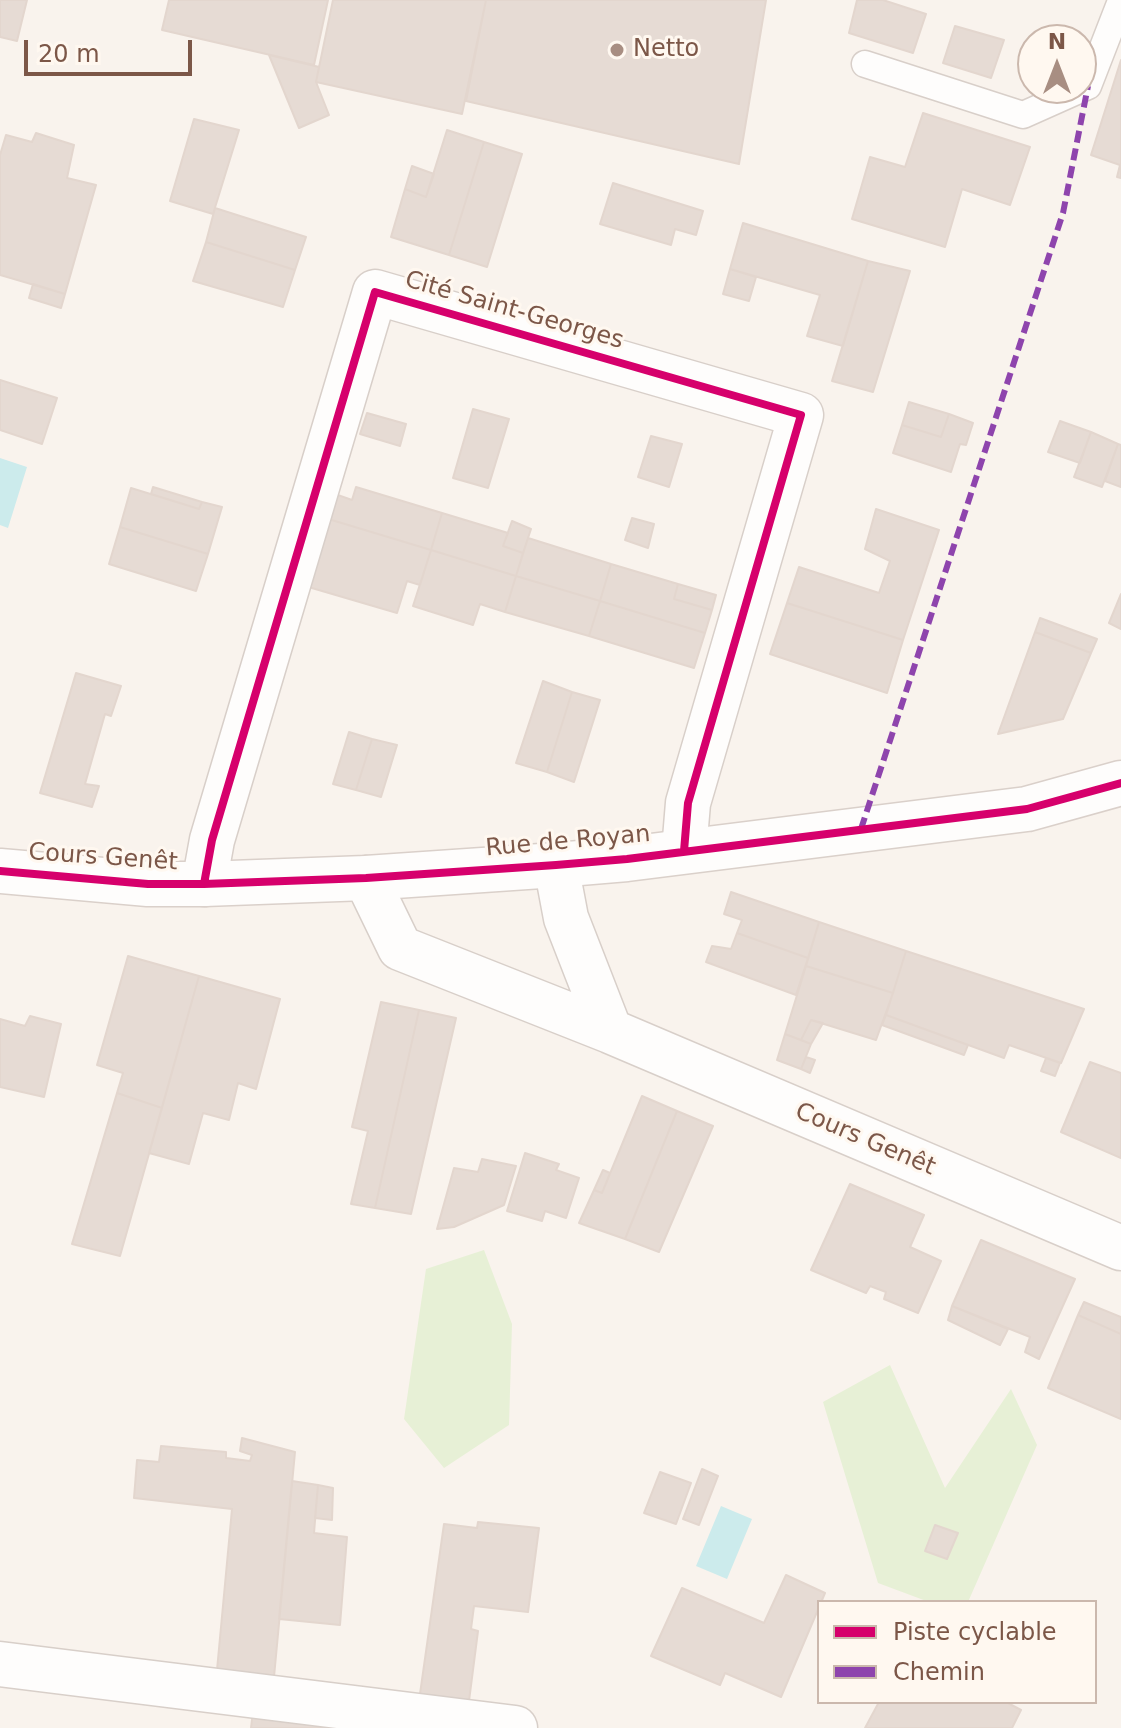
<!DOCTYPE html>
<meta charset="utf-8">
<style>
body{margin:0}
#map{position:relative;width:1121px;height:1728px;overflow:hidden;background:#f9f3ed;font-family:"DejaVu Sans",sans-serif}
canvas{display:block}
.legend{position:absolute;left:817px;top:1600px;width:280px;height:104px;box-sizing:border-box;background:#fff8f0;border:2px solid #cbb8ad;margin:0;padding:10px 14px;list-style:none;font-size:24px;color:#7c5748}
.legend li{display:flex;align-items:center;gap:16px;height:40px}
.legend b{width:40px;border:2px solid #cbb8ad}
.north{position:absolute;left:1017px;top:24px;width:80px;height:80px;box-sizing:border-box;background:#fff8f0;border:2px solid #cbb8ad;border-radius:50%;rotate:0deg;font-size:22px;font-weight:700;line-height:32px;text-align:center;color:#7c5748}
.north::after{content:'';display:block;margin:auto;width:28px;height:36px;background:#a88e82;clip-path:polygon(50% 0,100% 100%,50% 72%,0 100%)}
.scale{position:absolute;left:24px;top:40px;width:168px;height:36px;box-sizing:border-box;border:4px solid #7c5748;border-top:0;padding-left:10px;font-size:24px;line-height:28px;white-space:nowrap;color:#7c5748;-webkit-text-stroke:6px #fff8f0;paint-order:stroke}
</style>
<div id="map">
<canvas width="1121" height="1728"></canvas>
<ul class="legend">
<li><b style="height:10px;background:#d6006c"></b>Piste cyclable</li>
<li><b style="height:10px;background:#8e44ad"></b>Chemin</li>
</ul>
<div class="north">N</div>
<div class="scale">20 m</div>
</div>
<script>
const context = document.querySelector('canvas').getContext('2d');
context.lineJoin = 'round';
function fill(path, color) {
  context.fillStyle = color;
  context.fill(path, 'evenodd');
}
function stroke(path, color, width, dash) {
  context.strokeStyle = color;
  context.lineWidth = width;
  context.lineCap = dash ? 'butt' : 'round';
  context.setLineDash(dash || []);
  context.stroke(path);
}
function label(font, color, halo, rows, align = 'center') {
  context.font = font + ' "DejaVu Sans",sans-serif';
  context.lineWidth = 6;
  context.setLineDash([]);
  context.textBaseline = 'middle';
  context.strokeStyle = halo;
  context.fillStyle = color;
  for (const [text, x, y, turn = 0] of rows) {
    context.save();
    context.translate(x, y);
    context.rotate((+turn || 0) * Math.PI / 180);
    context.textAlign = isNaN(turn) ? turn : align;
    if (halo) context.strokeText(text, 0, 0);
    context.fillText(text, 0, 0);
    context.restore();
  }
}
const green = new Path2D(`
 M484,1250L512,1324L509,1425L444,1468L404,1419L426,1269Z
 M890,1365L945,1488L1011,1389L1037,1445L968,1602H929L878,1583L823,1402Z`);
const water = new Path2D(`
 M0,458L27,467L8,528L0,525Z
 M721,1506L752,1519L727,1579L696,1566Z`);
const building = new Path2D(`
 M0,0H27L17,41L0,37Z
 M169,0H328L314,65L162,30Z
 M333,0H486L462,114L316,82Z
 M486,0H766L739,164L466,101Z
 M857,0H883L926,14L913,53L849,33Z
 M955,26L1004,40L991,78L943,63Z
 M269,55L319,67L316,82L329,115L299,128Z
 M1121,60V178L1117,177L1120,165L1091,155Z
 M923,113L1030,147L1010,205L962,189L945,247L852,219L870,157L905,167Z
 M194,119L239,130L213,214L170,201Z
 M447,130L484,142L449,255L391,237L405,189L426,197Z
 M36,133L74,145L67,178L96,185L65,294L0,275V155L6,135L32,142Z
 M484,142L522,154L487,267L449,255Z
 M412,166L434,174L426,197L405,189Z
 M613,183L703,211L696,235L675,229L671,245L600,224Z
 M215,208L306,237L295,270L206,242Z
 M743,223L868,261L843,346L807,336L820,295L730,269Z
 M206,242L295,270L283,307L193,281Z
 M868,261L910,271L873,392L832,381Z
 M730,269L756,277L749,301L723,294Z
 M33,284L65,294L61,308L29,298Z
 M0,380L57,398L42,444L0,430Z
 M909,402L949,414L941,437L902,425Z
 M473,409L509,419L488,488L453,478Z
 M367,413L406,424L400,446L360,434Z
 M949,414L973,423L966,445L960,444L951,472L893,453L902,425L941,437Z
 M1060,421L1091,432L1080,463L1048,452Z
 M1091,432L1118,444L1102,487L1074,477Z
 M651,436L682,444L669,487L638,477Z
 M1118,444L1121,445V487L1105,481Z
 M153,487L202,502L199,509L151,494Z
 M356,487L442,513L431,550L325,518L332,493L352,500Z
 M131,488L199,509L202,502L222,507L208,554L120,527Z
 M876,509L939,530L903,640L787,603L799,567L879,593L890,561L865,549Z
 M442,513L508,533L503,546L523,553L516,576L431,550Z
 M325,518L431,550L420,585L407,581L397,613L305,586Z
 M632,518L654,524L648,548L625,540Z
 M512,521L531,529L523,553L503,546Z
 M120,527L208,554L196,591L109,564Z
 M528,538L611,564L600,601L516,576Z
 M431,550L516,576L505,612L480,604L473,625L413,606Z
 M611,564L678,584L674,599L712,610L705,633L600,601Z
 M516,576L600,601L589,636L505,612Z
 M678,584L716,595L712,610L674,599Z
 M1121,594V629L1109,623Z
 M600,601L705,633L694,668L589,636Z
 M787,603L903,640L887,693L770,654Z
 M1040,618L1097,639L1091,653L1035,632Z
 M1035,632L1091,653L1063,719L998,734Z
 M76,673L121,686L111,716L105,714L85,784L99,786L92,807L40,793Z
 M543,681L572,692L547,772L516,763Z
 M572,692L600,700L574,782L547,772Z
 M349,732L372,739L356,790L333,784Z
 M372,739L397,745L381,797L356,790Z
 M731,892L819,922L808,958L737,933L742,920L724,914Z
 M819,922L906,951L893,993L806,966Z
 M737,933L808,958L796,995L706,962L712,946L731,949Z
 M906,951L1084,1009L1061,1063L1009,1045L1004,1058L886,1015Z
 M128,956L199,976L162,1108L117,1093L123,1073L97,1065Z
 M806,966L893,993L876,1040L811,1020L801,1040L785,1034Z
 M199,976L280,999L256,1089L238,1083L229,1120L203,1113L189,1164L149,1153Z
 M381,1002L419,1010L375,1208L351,1204L368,1131L352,1127Z
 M419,1010L456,1018L411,1214L375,1208Z
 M886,1015L968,1045L964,1055L882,1025Z
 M30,1016L61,1024L44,1097L0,1087V1019L25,1026Z
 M811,1020L823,1023L811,1044L801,1040Z
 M785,1034L811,1044L801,1069L777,1060Z
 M806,1057L815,1060L810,1073L801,1069Z
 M1046,1058L1060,1063L1055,1076L1041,1071Z
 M1090,1062L1121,1073V1158L1061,1132Z
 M117,1093L162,1108L120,1256L72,1244Z
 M642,1096L677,1111L625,1239L579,1223L594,1190L602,1193Z
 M677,1111L713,1126L659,1252L625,1239Z
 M525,1153L559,1164L556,1170L579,1178L566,1218L545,1211L542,1221L507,1211Z
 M482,1159L516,1166L504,1205L454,1227L437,1229L454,1168L478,1172Z
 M603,1170L610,1173L602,1193L594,1190Z
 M850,1184L924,1215L910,1247L941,1261L918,1313L884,1299L886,1292L870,1286L866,1293L811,1270Z
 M981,1240L1075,1279L1039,1359L1025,1352L1030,1337L952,1306Z
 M1084,1302L1121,1317V1334L1078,1315Z
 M952,1306L1008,1329L1000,1345L948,1320Z
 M1078,1315L1121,1334V1419L1048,1388Z
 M242,1438L295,1452L274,1677L217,1670L232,1509L134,1498L137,1460L159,1462L161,1446L226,1452V1458L250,1461L252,1455L240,1451Z
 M702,1469L718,1476L699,1525L683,1519Z
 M660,1472L691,1483L676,1524L644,1513Z
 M292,1481L318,1485L314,1533L347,1537L340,1625L279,1619Z
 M318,1485L333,1488L332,1520L315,1518Z
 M478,1522L539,1528L528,1612L474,1606L471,1629L478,1631L469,1701L420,1694L444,1524L477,1528Z
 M935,1525L958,1533L947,1559L925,1551Z
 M786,1575L825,1593L781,1697L725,1673L720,1685L651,1656L682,1588L764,1623Z
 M879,1702H1006L1021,1710L1012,1728H865Z
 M253,1711L395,1728H251Z`);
const lane = new Path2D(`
 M865,64L1023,115L1088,86L1121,1`);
const street = new Path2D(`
 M556,865L566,918L610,1031
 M366,878L400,948L610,1031L1121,1248
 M204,884L212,840L375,292L801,415L688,803L684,851
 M0,1664L515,1728`);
const secondary = new Path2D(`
 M0,871L148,884H204L366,878L556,865L627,859L1027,809L1121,783`);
const quiet = new Path2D(`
 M861,829L1063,213L1088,86`);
const cycleway = new Path2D(`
 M0,871L148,884H204L366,878L556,865L627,859L1027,809L1121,783
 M204,884L212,840L375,292L801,415L688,803L684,851`);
const markers = [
 [617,50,8,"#a88e82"]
];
const poiNames = [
 ["Netto",633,50]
];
const streetNames = [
 ["Cité Saint-Georges",514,311,16],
 ["Rue de Royan",568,842,-5],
 ["Cours Genêt",103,858,4],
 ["Cours Genêt",865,1140,23]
];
fill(green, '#e7f0d6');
fill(water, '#ccebec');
fill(building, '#e6dbd4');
stroke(building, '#e3d6ce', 2);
stroke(lane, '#d8cfc9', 29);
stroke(street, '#d8cfc9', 47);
stroke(secondary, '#dad0ca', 47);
stroke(lane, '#fefdfc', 26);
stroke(street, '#fefdfc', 44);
stroke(secondary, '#fefdfc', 44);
stroke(quiet, '#8e44ad', 6, [12, 6]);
stroke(cycleway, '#d6006c', 8);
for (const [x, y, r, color] of markers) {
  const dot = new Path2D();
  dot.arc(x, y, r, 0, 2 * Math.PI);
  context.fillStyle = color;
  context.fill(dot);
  stroke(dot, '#fff8f0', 3);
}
label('24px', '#7c5748', '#fff8f0', poiNames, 'left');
label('24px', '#7c5748', '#fff8f0', streetNames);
</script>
